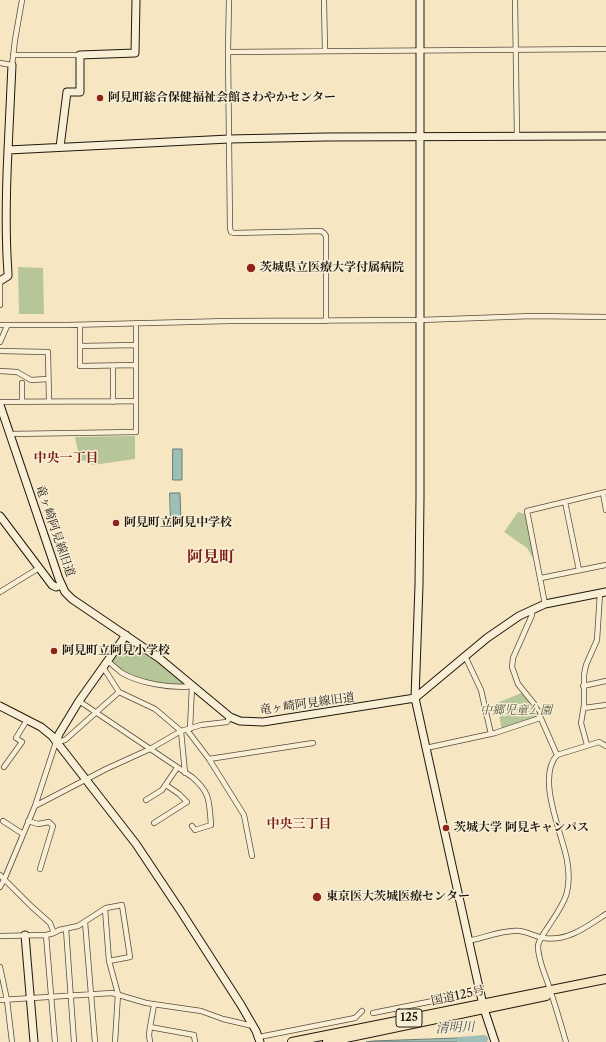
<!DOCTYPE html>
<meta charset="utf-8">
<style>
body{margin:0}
canvas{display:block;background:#f6e6c1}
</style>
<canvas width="606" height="1042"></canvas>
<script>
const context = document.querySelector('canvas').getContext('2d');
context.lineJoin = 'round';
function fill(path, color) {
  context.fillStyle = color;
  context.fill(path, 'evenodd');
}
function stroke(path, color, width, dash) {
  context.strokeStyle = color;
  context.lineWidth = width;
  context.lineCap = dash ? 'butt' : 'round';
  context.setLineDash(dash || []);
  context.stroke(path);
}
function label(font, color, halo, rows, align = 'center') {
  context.font = font + ' "Libre Caslon Text","Noto Serif JP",serif';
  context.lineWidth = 3;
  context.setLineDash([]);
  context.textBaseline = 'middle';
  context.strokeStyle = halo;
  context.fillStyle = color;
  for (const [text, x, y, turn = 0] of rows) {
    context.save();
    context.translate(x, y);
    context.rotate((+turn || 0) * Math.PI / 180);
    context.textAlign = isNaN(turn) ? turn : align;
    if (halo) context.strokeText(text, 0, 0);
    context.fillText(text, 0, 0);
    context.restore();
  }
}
const green = new Path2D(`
 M18,267L43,268L44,314H19Z
 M135,436V459L92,465L91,460L80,461L75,437Z
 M518,512L524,514L526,512L534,560L527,548L504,532Z
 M127,638L160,662L187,685C156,682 135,682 110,661Z
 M524,692L535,705L540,718L502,731L497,703Z`);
const water = new Path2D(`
 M173,449H182V480H173Z
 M170,493H180L181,523L171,524Z
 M470,1038L471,1042H366L373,1041Z`);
const river = new Path2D(`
 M461,1041L484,1039`);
const street = new Path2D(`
 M229,0L228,52L230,228L231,232L234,233L321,231L324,233L326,236V321
 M324,0L325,51
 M515,0L517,136
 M228,52L606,49
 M13,55H80
 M0,63L12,65L15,40L22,0
 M0,282V305
 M0,325H67L230,321L420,320L533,316L606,317
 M80,325V366L136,365
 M0,342L7,326
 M80,346L136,345
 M0,351L48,352L49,401
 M113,366V402
 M0,371L17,372L31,380L48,379
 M22,383V402
 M0,402C45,401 90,402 135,401
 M10,434L136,432V324
 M603,493L606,510
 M565,502L579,570
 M541,578L606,565
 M0,592L39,568
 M545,604L527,511L606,492
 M532,609V615L513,658L512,667L518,684L535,705L557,755
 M465,656L481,690L491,734
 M108,661C112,665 117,669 122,673C139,683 172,689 192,686L190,729
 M103,667L119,692L155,709L181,731L185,773
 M583,686L606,681
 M79,701L192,777C211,793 209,802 211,825L195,830L192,826
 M584,708L606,705
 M187,730L209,759L244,815L252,856
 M587,745L581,723L584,705V675L586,665L597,640L600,593
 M426,748L495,733L540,718
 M209,759L313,743
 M4,767L22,742L16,738L27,720
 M146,800L162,790L177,768
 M35,806L106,769L150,749L181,731L201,725L227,722L230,717
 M3,821L23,834
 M28,821L38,824L49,822L53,826L40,869
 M154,823L187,802L179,794L166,785
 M0,875L31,906L50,923L54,933
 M0,887L4,880L35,806L56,742L65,740L119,692
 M105,909L109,961L118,994L115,1042
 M85,922L95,1042
 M66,929L74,1042
 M46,935L55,1042
 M0,936L46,935L54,933L59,930L78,926L106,908L122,905L130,957L109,961
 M468,941C483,938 506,929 520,931C528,932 536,937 544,938C567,942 588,926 606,914
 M0,967L7,1000L12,1042
 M0,1000L112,993L146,1003L201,1011L223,1019L253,1026
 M154,1005L150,1027L194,1035L195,1042
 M373,1013L473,993
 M150,1027L149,1035L150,1042
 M259,1037L355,1018L362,1011
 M566,1042C561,1025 556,1007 550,990C546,975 538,962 538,946C539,940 543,935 546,930C563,904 573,894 567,860C562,833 536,778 557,755L599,742L606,746`);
const secondary = new Path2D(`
 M420,0V497L419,585L415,698L476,974L484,1009L495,1042
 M60,147L67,92H80V55L135,53L136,0
 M8,150L12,65
 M0,281L8,276V273C5,232 6,192 8,150L229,139L326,137L606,136
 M0,405L59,579L65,592L72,599L159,658L230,717L240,721L263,722L415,698L487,638L519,616L545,604L606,592
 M0,516L52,585L56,587L62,585
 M0,706L41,727L52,736L136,844L180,910L241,1005L256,1031L260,1042
 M56,742L59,734L79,701L126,635
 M25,935L34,1042`);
const highway = new Path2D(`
 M292,1042L606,979
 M327,1042L546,996`);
const markers = [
 [100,98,4,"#8f2418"],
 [251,268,5,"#8f2418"],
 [116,523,4,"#8f2418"],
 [54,651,4,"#8f2418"],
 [446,828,4,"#8f2418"],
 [317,897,5,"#8f2418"]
];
const shields = [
 [409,1018,26]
];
const shieldNames = [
 ["125",409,1018]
];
const poiNames = [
 ["阿見町総合保健福祉会館さわやかセンター",108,98],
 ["茨城県立医療大学付属病院",260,268],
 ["阿見町立阿見中学校",124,523],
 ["阿見町立阿見小学校",62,651],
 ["茨城大学 阿見キャンパス",454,828],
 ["東京医大茨城医療センター",326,897]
];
const streetNames = [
 ["竜ヶ崎阿見線旧道",55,531,71],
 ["竜ヶ崎阿見線旧道",307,704,-8],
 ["国道125号",458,996,-12]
];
const parkNames = [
 ["中郷児童公園",516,711]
];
const neighbourhoodNames = [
 ["中央一丁目",66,458],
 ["中央三丁目",299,824]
];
const waterNames = [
 ["清明川",455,1028,-3]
];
const districtNames = [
 ["阿見町",211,557]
];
fill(green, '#b6c698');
fill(water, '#9dbfb7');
stroke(water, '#6b7c73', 1);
stroke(river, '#9dbfb7', 8);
stroke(street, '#564c3b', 6);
stroke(secondary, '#20180e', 9);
stroke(highway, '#20180e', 10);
stroke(street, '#f9efd7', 4.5);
stroke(secondary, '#f9efd7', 7);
stroke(highway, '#f6e6c1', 8);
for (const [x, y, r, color] of markers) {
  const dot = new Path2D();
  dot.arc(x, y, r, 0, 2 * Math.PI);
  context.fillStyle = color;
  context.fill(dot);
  stroke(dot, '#f9efd7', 1.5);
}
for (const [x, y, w] of shields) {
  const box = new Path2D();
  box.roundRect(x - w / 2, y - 9, w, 18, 3);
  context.fillStyle = '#f9efd7';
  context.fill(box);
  stroke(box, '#20180e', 1);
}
label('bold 11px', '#20180e', null, shieldNames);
label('bold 12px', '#20180e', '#f9efd7', poiNames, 'left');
label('12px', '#20180e', '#f9efd7', streetNames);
label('italic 12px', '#54553e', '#f9efd7', parkNames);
label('bold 13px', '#7a1f14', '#f9efd7', neighbourhoodNames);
label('italic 13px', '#4c5249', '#f9efd7', waterNames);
label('bold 16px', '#7a1f14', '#f9efd7', districtNames);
</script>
